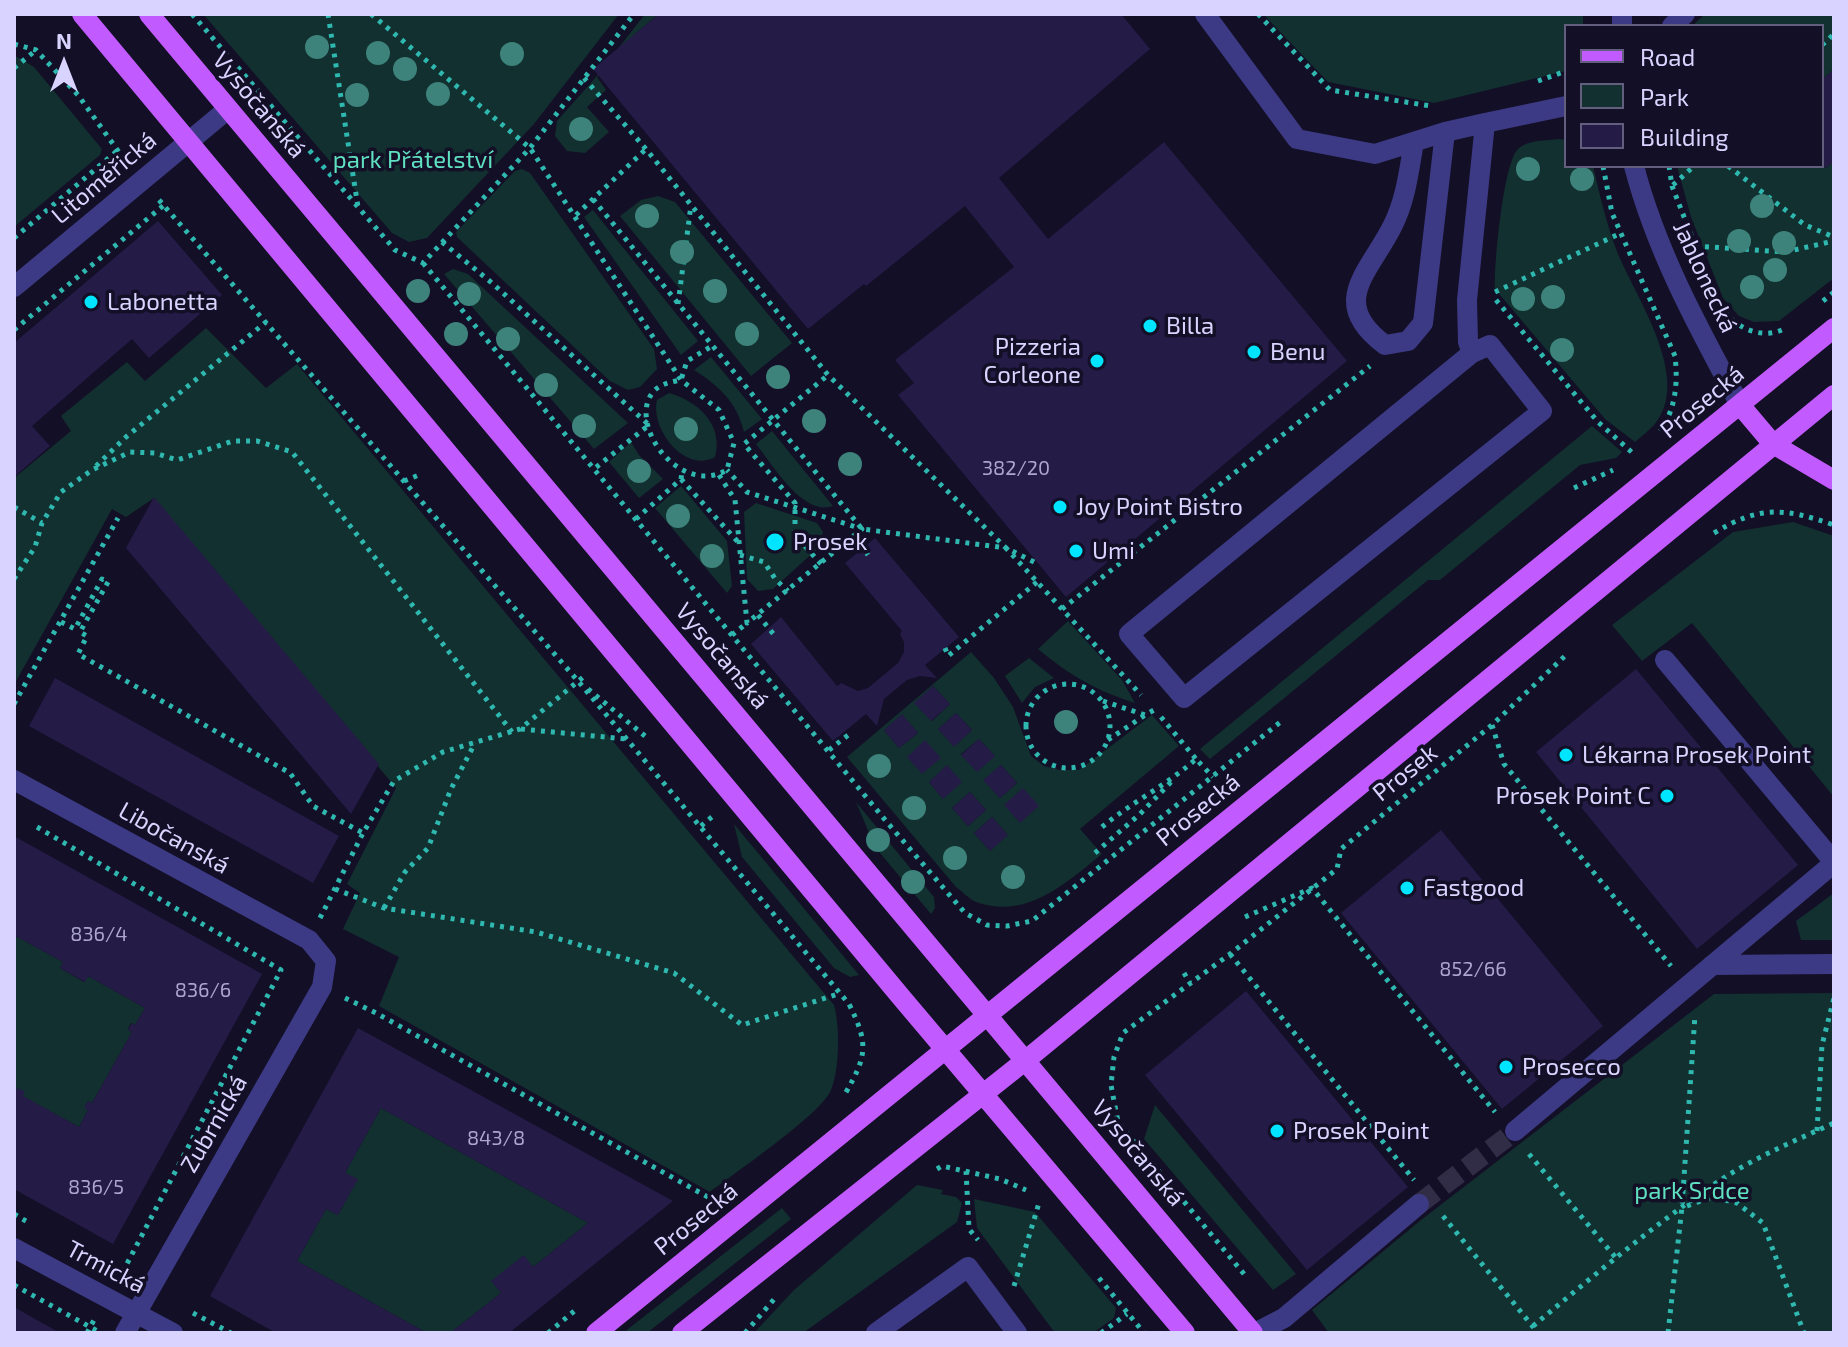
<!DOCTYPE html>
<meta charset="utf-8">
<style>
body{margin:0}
#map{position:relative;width:1848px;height:1347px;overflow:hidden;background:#130f26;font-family:"Exo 2",sans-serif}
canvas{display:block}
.frame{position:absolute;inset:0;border:16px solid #d9d4ff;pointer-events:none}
.legend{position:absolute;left:1564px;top:24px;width:260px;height:144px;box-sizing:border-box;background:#130f26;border:2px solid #625e7d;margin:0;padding:10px 14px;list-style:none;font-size:24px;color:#d9d4ff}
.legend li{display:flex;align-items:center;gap:16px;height:40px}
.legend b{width:40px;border:2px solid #625e7d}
.north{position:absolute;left:24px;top:24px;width:80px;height:80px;-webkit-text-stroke:6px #130f26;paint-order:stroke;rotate:0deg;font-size:22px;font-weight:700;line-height:32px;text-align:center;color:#d9d4ff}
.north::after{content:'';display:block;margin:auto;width:28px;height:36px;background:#d9d4ff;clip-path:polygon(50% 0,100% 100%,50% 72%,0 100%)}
</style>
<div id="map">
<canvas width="1848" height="1347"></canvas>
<div class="frame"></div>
<ul class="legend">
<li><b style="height:10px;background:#c25bff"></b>Road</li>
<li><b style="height:22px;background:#12302f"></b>Park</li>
<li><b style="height:22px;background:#241b47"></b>Building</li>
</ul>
<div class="north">N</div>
</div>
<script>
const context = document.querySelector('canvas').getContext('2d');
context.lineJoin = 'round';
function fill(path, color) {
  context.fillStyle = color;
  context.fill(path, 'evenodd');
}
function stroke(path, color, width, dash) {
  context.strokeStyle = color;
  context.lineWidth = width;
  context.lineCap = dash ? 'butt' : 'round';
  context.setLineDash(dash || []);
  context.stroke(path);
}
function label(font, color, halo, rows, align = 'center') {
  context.font = font + ' "Exo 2",sans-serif';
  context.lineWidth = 7;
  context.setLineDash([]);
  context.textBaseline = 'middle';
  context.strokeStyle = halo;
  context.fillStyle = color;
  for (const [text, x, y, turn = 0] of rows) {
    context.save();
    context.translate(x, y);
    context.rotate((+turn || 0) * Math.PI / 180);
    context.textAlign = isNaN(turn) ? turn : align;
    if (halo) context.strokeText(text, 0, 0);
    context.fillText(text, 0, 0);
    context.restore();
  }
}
const green = new Path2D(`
 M203,14H619L534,124L427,238L409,242L392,233Z
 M645,14H659L636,33L597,77L606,90L587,107L609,132L585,153L567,151L555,136L557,121L596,77Z
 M1263,14H1583V26H1566V71L1434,103L1328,82Z
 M1705,14H1834V69L1822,80V26H1692Z
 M14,55L34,67L102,149L100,155L14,227Z
 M1559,139L1566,140V166H1593C1600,196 1607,226 1618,254C1637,299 1693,380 1654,425C1648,431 1641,437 1635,442L1605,419L1495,289C1494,265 1503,164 1518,149C1529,139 1546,141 1559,139Z
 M1834,161V278L1779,321L1754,322L1739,316L1723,298L1691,217L1677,166H1822V164L1826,168Z
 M522,169L530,173L654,349L657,369L640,387L628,390L610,381L457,237L456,232L515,171Z
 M658,196L675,202L792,343L751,376L620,216L641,200Z
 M593,210L698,341L681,355L584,217Z
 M453,269L468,274L628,423L594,449L444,274Z
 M206,328L266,388L297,364L834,1005C840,1026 840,1072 830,1092C818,1116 736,1172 710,1192L379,1006L399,957L343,929L360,893L347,884L396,788L154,498L126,517L112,509L14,685V478L71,431L61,416L127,362L145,381Z
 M711,357L762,419L744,432C737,402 719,386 694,370Z
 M669,393C698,401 724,425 715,457C684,474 650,428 657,400Z
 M1592,426L1622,452L1616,458L1580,465L1440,580H1428L1210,759L1200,749Z
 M772,431L833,506C803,517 772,464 756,444Z
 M631,442L639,455L663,479L639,498L609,462Z
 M681,486L727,541L732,586L727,593L655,508Z
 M756,503L817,523L823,532L821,543L816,550L773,589L758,591L747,579L744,512Z
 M1793,522L1834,536V797L1692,623L1642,661L1612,625L1733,532Z
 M1068,621L1122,680L1135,703C1097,691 1069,675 1038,649Z
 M971,652L994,678L1013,707L1031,756L1044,766L1060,770H1079L1152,715L1179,746L1080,829L1102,854C1066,883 1027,920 976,902C969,899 962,891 956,887L847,757ZM933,686L950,704L932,721L915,703ZM956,713L972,730L954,746L938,729ZM902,715L918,733L899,748L884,730ZM979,739L995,756L961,755V754ZM1001,765L1017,783L1000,798L984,780ZM947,766L943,799L929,782ZM970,792L986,810L968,826L952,808ZM992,817L1007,834L990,851L974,833Z
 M1029,658L1054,678L1035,687L1022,703L1005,676Z
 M856,802L934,897L935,908L931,914L875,847Z
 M734,824L859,975L850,977L834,968L742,857Z
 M1834,893V940H1801L1796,921Z
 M14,935L63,962L60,968L84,982L88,976L145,1008L135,1025L131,1023L128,1029L132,1032L92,1103L88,1101L85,1107L88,1110L79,1127L14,1092Z
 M1834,993V1333H1329L1312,1310L1421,1220L1714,994Z
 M1155,1105L1296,1274L1273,1290L1144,1139Z
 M381,1108L588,1223L533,1267L523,1256L492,1281L501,1293L450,1333H427L297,1261L326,1209L338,1215L357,1180L345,1173Z
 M917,1185L943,1190L941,1194L956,1197L962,1203L957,1222L803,1333H754L794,1290Z
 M974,1199L1035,1212L1116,1308L1114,1318L1093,1333H1055L977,1228Z
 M782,1208L791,1219L647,1333H623Z`);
const building = new Path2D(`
 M659,14H1121L1150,49L999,178L1048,239L1164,142L1347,361L1066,597L898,395L914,383L895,360L1014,267L965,206L866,286L864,284L808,329L593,69Z
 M1834,69V161L1826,168L1822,164V80Z
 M158,221L222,295L149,358L132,339L32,426L50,446L14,477V343Z
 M154,497L379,764L351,814L126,548Z
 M875,538L959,637L925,665L937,678L920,676L907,680L884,699L877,726L866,714L833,741L751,644L781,617L837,686L841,683L858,691L868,688L898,663L904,652V642L900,634L902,631L845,563Z
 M1636,669L1798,865L1697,949L1536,752Z
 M55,678L339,836L313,883L29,726Z
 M933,686L950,704L931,721L914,703Z
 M956,713L972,730L954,747L938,729Z
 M902,714L918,733L899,748L884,730Z
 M979,739L995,756L977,772L961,755Z
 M925,740L941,758L922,774L907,757Z
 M947,765L962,782L943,799L929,782Z
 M1001,765L1017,783L1000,798L983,780Z
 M1023,788L1039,806L1020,823L1004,805Z
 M970,792L986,810L968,826L952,808Z
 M992,817L1008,835L990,851L974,833Z
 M1441,830L1603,1026L1502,1109L1341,913Z
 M14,836L262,974L113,1244L14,1189V1092L18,1088L25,1092L23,1096L79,1127L88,1110L84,1108L88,1101L92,1103L132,1032L128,1030L132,1023L135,1025L145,1008L88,976L85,982L60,968L63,962L14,935Z
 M1246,991L1408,1187L1307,1270L1145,1075Z
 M358,1028L673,1201L509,1333H450L501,1293L491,1281L524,1255L533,1267L588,1223L381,1108L345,1173L358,1179L338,1215L326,1209L297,1261L427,1333H276L210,1296Z
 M14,1307L60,1333H14Z`);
const minorTunnel = new Path2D(`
 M1419,1204L1515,1131`);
const path = new Path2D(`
 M192,14L395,250L423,263L530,148L634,14
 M328,14L358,207
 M371,14L530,148L681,380L719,410L734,443L727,470C679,497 627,424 653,392C660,384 670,382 681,380L687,361L712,346
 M1258,14L1330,90L1431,106
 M14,44L36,50L78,95L126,162
 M1822,45L1834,34
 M14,68L35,51
 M584,78L646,149L828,375L1006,548L1038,564
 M1538,81L1566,71
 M1603,166L1612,213L1675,356C1678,382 1676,409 1660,431
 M1669,166L1672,186L1702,263
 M1728,166L1805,225L1834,237
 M1673,185L1694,166
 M593,199L862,529L1006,548L1141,695
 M159,200L578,681L849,1004C869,1044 867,1056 845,1094
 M576,215L646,149
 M14,238L117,151
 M442,242L492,283L649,425L594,469
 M1695,246L1785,252L1834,241
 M423,263L886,821L965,913L987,925L1007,926L1032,921L1283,720
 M1495,292L1621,233
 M1496,300L1598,422L1636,456
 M1823,301L1834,292
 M678,304L691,205
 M1725,312C1739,330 1764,340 1786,328
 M14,330L164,205
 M96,466L126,437L266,322
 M719,475L735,500L747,623L862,529L747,492L727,470
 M681,479L738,542
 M404,481L419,475
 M1574,488L1613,470
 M14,507L42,523
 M636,519L681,479L682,472
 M1714,533C1760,505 1785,508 1834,525
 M855,537L868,555
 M740,555L764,562L776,580L788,591
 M821,564L795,535V503L744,444L828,375
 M14,579L35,547L42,523L61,492L92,470L130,452L155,453L177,460L233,441H257L292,452L512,732
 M108,582L80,632L87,636L78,654L290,773L313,806L363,833
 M1062,609L1370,366
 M758,615L775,636
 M61,622L75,629L102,579L108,582
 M732,635L747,623
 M945,648L948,656L1037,582
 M1026 726a42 42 0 1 1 84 0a42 42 0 1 1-84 0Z
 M588,689L645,736
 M1103,701L1145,715L1154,710
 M14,704L118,518
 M1161,717L1196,759
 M1492,725L1504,764L1671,966
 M521,729L626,739
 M1108,740L1145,715
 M829,750L852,732
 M701,826L713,816
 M37,827L281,970L120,1277
 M1102,827C1132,802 1167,785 1196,759L1213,777
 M1095,853L1140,814L1173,780
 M335,889L384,908L536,932L674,973L742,1025L841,993
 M384,908L405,872L428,848L451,789L475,743
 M1245,917L1312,888L1495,1112
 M320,918L363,833L394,781L443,752L520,729L587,674
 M1230,954L1414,1180
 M1184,973L1190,983
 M345,998L376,1013L715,1201
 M1817,1131L1822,1045L1834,998
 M1529,1154L1616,1258
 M937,1169L942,1166L1000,1179L1026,1190
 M966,1171L969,1229L978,1240
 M1687,1206L1712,1197L1737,1203L1763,1223L1804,1333
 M14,1214L26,1221
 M1443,1216L1538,1333
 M1244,1274L1118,1122L1111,1085L1114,1057L1123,1033L1230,954L1337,869L1341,849L1492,725L1567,654
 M1099,1278L1144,1333
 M14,1285L101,1333
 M1014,1286L1039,1203
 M193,1313L231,1333
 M1533,1326C1591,1278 1650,1228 1713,1185C1751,1159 1792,1142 1834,1123
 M87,1333L94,1320
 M548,1333L578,1308
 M745,1333L776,1297
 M1101,1333L1127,1314
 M1668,1333L1682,1207L1695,1015`);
const minor = new Path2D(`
 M1205,14L1297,139L1375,154L1445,132L1485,123
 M1622,14V26
 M1672,26L1685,14
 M1414,142C1409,170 1406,199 1393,225C1370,272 1327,302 1385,345L1408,341L1423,323L1445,132
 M1634,166C1656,251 1699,329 1740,405
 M14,287L228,109
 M1490,345L1542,411L1184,698L1129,634L1472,353Z
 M1472,353L1468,342L1467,300L1485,123L1566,106
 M1665,660L1834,862
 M14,780L309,940L326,961L322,987L125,1333
 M1712,965L1834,964
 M1515,1131L1834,863
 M14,1248L173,1333
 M876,1333L968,1267L1017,1333
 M1255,1333L1284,1318L1419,1204`);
const major = new Path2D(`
 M82,14L901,997L1185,1333
 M149,14L1253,1333
 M1740,405L1773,444L1834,480
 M596,1333L1834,328
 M682,1333L1026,1060L1834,395`);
const trees = [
 [317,47],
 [378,53],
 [512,54],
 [405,69],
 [438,94],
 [357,95],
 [581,129],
 [1528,169],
 [1582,179],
 [1762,206],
 [647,216],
 [1739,241],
 [1784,243],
 [682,252],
 [1775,270],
 [1752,287],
 [418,291],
 [715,291],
 [469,294],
 [1553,297],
 [1523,299],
 [456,334],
 [747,334],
 [508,339],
 [1562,350],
 [778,377],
 [546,385],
 [814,421],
 [584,426],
 [686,429],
 [850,464],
 [639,471],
 [678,516],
 [712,556],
 [1066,722],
 [879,766],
 [914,808],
 [878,840],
 [955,858],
 [1013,877],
 [913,882]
];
const markers = [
 [91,302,8,"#00e5ff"],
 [1150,326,8,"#00e5ff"],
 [1254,352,8,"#00e5ff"],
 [1097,361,8,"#00e5ff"],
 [1060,507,8,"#00e5ff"],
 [775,542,10,"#00e5ff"],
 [1076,551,8,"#00e5ff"],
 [1566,755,8,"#00e5ff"],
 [1667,796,8,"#00e5ff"],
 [1407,888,8,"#00e5ff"],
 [1506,1067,8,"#00e5ff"],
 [1277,1131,8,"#00e5ff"]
];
const numberNames = [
 ["382/20",1016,468],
 ["836/4",99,934],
 ["852/66",1473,969],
 ["836/6",203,990],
 ["843/8",496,1138],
 ["836/5",96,1187]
];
const streetNames = [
 ["Vysočanská",259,105,50],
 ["Litoměřická",104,178,-40],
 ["Jablonecká",1705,277,65],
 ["Prosecká",1702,402,-39],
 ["Vysočanská",722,656,50],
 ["Prosek",1405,773,-39],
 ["Prosecká",1198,810,-39],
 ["Libočanská",174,838,29],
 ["Zubrnická",214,1124,-60],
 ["Vysočanská",1138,1153,50],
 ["Prosecká",696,1219,-39],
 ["Trmická",106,1267,28]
];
const parkNames = [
 ["park Přátelství",413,160],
 ["park Srdce",1692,1191]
];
const poiNames = [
 ["Labonetta",107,302],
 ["Billa",1166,326],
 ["Pizzeria",1081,347,"right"],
 ["Corleone",1081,375,"right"],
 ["Benu",1270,352],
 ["Joy Point Bistro",1076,507],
 ["Prosek",793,542],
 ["Umi",1092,551],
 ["Lékarna Prosek Point",1582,755],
 ["Prosek Point C",1651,796,"right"],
 ["Fastgood",1423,888],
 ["Prosecco",1522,1067],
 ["Prosek Point",1293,1131]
];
fill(green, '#12302f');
fill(building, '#241b47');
stroke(minorTunnel, '#312d47', 20, [20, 10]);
stroke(path, '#2fb8b0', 5, [4, 6]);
stroke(minor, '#3d3a85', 20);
stroke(major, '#c25bff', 20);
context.fillStyle = '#3d827b';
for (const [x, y] of trees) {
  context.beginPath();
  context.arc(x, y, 12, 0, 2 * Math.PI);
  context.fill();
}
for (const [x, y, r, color] of markers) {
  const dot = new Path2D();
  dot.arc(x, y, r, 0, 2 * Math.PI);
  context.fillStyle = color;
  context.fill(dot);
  stroke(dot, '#130f26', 3);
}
label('20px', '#aca6d1', null, numberNames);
label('24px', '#d9d4ff', '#130f26', streetNames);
label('24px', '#5fe0c0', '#130f26', parkNames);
label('24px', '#d9d4ff', '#130f26', poiNames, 'left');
</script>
